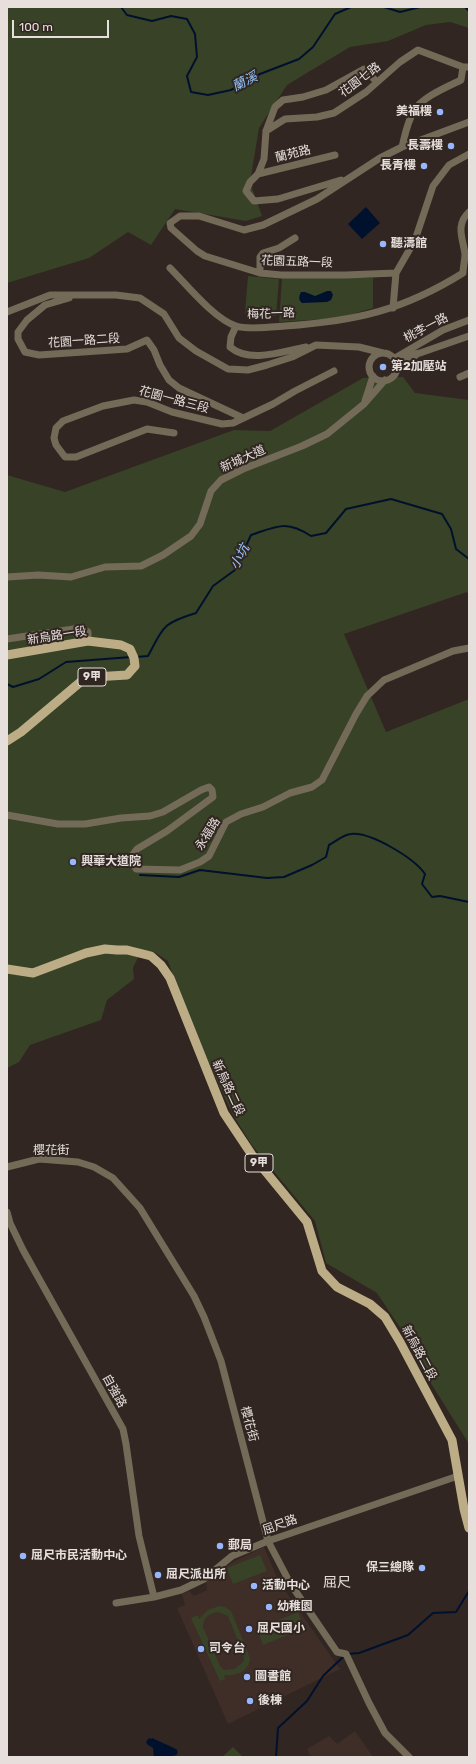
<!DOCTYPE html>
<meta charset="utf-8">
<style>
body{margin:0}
#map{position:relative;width:476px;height:1764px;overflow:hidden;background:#312621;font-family:Rubik,sans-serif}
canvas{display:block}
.frame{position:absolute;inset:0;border:8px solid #e6dfdc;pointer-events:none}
.scale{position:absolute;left:12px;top:20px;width:97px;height:18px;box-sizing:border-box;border:2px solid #e6dfdc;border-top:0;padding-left:5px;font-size:12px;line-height:14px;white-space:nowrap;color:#e6dfdc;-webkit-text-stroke:3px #312621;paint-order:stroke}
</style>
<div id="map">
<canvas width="476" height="1764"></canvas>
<div class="frame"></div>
<div class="scale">100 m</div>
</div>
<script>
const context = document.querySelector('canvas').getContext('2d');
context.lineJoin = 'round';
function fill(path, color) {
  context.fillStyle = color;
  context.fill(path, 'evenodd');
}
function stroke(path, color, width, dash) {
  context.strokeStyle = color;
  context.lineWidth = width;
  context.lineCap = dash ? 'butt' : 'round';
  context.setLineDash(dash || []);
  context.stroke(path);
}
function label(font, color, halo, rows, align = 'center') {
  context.font = font + ' Rubik,"Noto Sans TC",sans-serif';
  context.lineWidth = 4;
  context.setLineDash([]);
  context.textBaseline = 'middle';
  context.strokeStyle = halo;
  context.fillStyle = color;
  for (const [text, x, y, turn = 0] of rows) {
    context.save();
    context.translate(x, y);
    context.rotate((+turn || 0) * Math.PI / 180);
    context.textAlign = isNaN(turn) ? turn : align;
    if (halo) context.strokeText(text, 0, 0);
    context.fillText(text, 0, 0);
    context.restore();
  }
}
const built = new Path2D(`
 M264,1547L279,1582L340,1669L228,1724L177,1608L185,1605L182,1594L189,1591L194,1596L207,1590L206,1582L220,1570L235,1561Z
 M355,1731L373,1757H311L307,1749L329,1736L337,1744Z`);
const green = new Path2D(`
 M7,7H469V28L450,22L426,25L388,41L350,47L287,85L259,128L250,182L262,216L246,221L175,209L151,245L128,232L89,258L7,283Z
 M248,276L279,279L276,316L245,313Z
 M282,278H373V308L339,318L279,322Z
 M403,377L415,393L469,400V595L467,592L344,634L386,732L469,699V1444L420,1366L399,1326L377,1293L326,1263L315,1221L251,1144L232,1113L187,1016L168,961L154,952L141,951L133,968L134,979L107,1000L101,1020L30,1045L19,1062L7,1068V475L65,492L234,430L270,431L363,378Z
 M260,1555L267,1571L233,1584L227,1568Z
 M219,1606L225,1607L231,1611L250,1658C249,1672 236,1676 224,1675L225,1679L220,1681L191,1618L198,1615L199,1619L208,1610ZM218,1612L228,1616L244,1656V1661L235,1669L224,1670L220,1666L203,1627C203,1617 209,1614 218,1612Z
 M298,1612L304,1628L263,1645L257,1629Z
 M233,1747L243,1757H222Z`);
const water = new Path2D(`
 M366,207L380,223L362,239L348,224Z
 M327,291H331L333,295L331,300L327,302L302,303C298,300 299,296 301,292H305L315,296Z
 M152,1738L174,1748L173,1757H154Z`);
const stream = new Path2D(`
 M121,7L127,15L152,21L171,16L187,19L195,34L197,57L187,76L191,92L208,95L231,90L260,74L299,59L313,47L335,14L351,7
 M384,7L400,12L420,7
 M465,7L469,11
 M136,657L148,656C164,626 163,623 196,613L213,586L235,570L251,535C278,526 286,520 311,536L326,533L346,509L391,499L442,514L451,529L456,549L469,559
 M7,684L13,687L39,679L66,662L131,657
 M140,875L179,877L200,870L267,878L284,877L312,865L326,857L329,845C335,842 344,834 351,834C371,832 414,858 425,874L422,884L432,897L440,896L469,902
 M347,1654L359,1653L408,1635L433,1613L456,1612L469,1591
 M276,1757L278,1728L307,1701L323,1676L344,1656`);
const canal = new Path2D(`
 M150,1742L165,1751L174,1752`);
const minor = new Path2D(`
 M266,131L285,119L317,117L334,113L366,92L400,62L418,50L463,67H469
 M402,147L469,122
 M258,174L335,155
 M341,180L278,199L254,201L246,191L250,182L258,174L264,159L266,131L275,107L283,100L303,97L326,90L364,69L377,82
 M170,268C186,284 214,319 236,326C247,330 272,327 285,326C355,321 402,311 463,273C463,267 465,260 465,254C463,239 455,225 469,212
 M260,273V257L263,253L279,248L295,238
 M396,273L346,275H281L260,273L205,256L197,251L171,228L170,223L180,216H199L244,230L263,225L317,199L380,158L402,147C405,135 407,122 414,111C422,97 447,87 461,80L463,67
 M69,298L45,305L27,320L18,332V339L25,352L39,355L127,349L147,340L154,350L160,365L169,380L179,388L243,418
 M393,308L396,273L415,240L433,186L449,165L469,154
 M7,312L50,295H116L140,298L164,314L179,338L196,351L228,369L248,370L267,365L292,357L316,345L359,347L383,353
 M236,326L231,337L230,347C250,364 284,351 306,347
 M369 367a14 14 0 1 1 28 0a14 14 0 1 1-28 0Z
 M401,357L420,353L469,336
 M395,358L443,330L469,320
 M397,369L416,355
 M460,377L469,373
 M365,401L373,376
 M174,433L147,429L76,457H65L56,445L54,438L56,428L63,421L103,406L134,400L147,402L172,412L222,424L233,423L273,404L295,391L334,371
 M7,577L38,575L71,577L105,567L141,566L163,555L191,536L200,524L211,491L221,480L243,469L302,446L327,434L364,404L385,380
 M7,639L80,628L88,632V641
 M7,815L58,824H85L121,818L150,816L163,812L201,790L209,787L212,790L213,797L167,831L137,849L131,857L136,869L180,870L200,862L209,856L226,822L241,814L263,807L290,793L312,787L322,780L356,714L367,696L384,680L453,651L469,648
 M7,1167L39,1159L78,1162L94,1167L113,1178L140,1208L194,1296L204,1317L221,1361L268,1541L290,1583L337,1652L346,1654L369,1703L385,1733L409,1757
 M7,1212L10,1223L23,1250L123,1429L126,1444L139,1536L154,1597
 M116,1603L154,1597L181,1590L204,1579L232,1556L268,1541L458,1476`);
const major = new Path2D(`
 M7,655L88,641L121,645L130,649L134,658L135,666L127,675L94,677L84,679L21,732L7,741
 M7,969L33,973L86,953L105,949L117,950H127L151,956L161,965L170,978L224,1113L252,1155L307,1222L322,1271L337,1287L370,1304L385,1317L400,1342L452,1440L464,1509L469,1528`);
const markers = [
 [440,112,4,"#97b6fd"],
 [451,146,4,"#97b6fd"],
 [424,166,4,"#97b6fd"],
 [383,244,4,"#97b6fd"],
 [383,367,4,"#97b6fd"],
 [73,862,4,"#97b6fd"],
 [220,1546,4,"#97b6fd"],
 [23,1556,4,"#97b6fd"],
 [422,1568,4,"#97b6fd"],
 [158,1575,4,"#97b6fd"],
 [254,1586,4,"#97b6fd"],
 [269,1607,4,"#97b6fd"],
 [249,1629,4,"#97b6fd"],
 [201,1649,4,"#97b6fd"],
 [247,1677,4,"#97b6fd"],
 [250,1701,4,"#97b6fd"]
];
const shields = [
 [92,677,28],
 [259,1163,28]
];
const shieldNames = [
 ["9甲",92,677],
 ["9甲",259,1163]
];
const streetNames = [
 ["花園七路",360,80,-37],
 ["蘭苑路",293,154,-14],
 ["花園五路一段",297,262,2],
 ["梅花一路",271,314,-2],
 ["桃李一路",426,328,-28],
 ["花園一路二段",84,341,-4],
 ["花園一路三段",174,400,15],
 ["新城大道",243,459,-24],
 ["新烏路一段",57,636,-9],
 ["永福路",208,834,-58],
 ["新烏路二段",228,1088,65],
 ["櫻花街",51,1151],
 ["新烏路二段",419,1353,62],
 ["自強路",114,1391,61],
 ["櫻花街",249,1424,75],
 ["屈尺路",280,1525,-20]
];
const poiNames = [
 ["美福樓",432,112,"right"],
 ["長壽樓",443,146,"right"],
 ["長青樓",416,166,"right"],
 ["聽濤館",391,244],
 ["第2加壓站",391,367],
 ["興華大道院",81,862],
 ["郵局",228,1546],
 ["屈尺市民活動中心",31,1556],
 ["保三總隊",414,1568,"right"],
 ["屈尺派出所",166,1575],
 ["活動中心",262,1586],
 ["幼稚園",277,1607],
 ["屈尺國小",257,1629],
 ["司令台",209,1649],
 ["圖書館",255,1677],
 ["後棟",258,1701]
];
const waterNames = [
 ["蘭溪",245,82,-27],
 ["小坑",240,557,-61]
];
const quarterNames = [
 ["屈尺",337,1583]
];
fill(built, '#3f2e27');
fill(green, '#384226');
fill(water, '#00112d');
stroke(stream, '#00112d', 2);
stroke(canal, '#00112d', 7);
stroke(minor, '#736b58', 7);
stroke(major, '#bdad86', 9);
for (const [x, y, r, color] of markers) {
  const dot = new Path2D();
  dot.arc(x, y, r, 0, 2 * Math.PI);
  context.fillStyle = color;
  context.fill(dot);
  stroke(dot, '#312621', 1.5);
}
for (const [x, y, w] of shields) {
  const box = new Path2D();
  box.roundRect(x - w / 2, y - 9, w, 18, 3);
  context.fillStyle = '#312621';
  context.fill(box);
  stroke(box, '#e6dfdc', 1);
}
label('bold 11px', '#e6dfdc', null, shieldNames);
label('12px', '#e6dfdc', '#312621', streetNames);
label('bold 12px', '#e6dfdc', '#312621', poiNames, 'left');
label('italic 13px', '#95c7ff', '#312621', waterNames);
label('14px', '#e6dfdc', '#312621', quarterNames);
</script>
